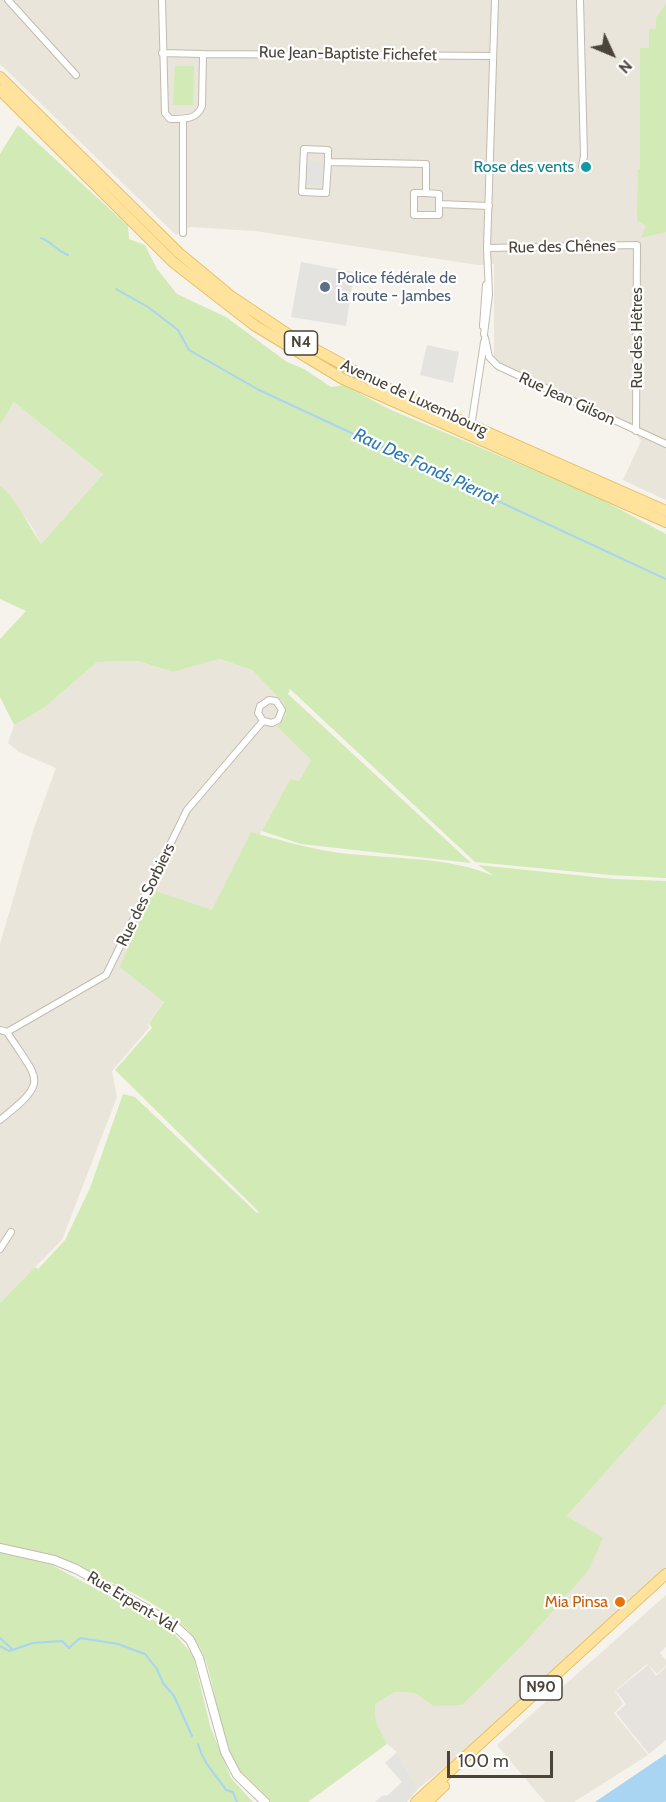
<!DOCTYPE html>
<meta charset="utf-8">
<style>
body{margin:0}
#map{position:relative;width:666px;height:1802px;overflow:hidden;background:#f6f3ec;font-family:Cabin,sans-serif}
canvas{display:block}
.north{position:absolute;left:582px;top:24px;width:60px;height:60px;-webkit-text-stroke:4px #fff;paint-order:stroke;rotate:134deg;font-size:16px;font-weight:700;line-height:24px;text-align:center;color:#4b4439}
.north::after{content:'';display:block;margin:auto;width:21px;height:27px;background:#4b4439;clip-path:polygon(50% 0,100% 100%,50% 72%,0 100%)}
.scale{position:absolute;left:447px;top:1751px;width:106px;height:27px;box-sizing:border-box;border:3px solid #4b4439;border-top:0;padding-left:8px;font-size:18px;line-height:21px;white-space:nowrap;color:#4b4439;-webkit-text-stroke:4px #fff;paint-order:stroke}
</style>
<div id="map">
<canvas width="666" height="1802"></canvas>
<div class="north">N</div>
<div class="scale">100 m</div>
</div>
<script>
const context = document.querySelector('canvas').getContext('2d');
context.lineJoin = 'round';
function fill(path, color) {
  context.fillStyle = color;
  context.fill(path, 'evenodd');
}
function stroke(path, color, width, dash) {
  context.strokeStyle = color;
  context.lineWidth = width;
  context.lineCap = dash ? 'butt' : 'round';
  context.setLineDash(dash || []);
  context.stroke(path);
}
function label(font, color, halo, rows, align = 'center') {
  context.font = font + ' Cabin,sans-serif';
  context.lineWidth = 4.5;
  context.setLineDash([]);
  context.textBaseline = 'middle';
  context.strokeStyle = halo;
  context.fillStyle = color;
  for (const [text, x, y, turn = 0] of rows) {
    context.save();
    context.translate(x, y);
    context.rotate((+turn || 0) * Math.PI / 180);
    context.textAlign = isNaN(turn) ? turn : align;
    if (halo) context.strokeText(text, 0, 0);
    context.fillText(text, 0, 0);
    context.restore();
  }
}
const residential = new Path2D(`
 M0,0H666V500L623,480L641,441L628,422L501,365L494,357V264L478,265L255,231L190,227L176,235L0,64Z
 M14,402L103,474L41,544L33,528L0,485V425Z
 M218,659L252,670L284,703L286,715L277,727L311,760L299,781L290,779L262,831L212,910L152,891L164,1001L148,1024L149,1028L112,1071L117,1097L62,1240L0,1303V944L33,831L56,768L19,752L8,743L14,725L44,708L97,662L138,661L173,672Z
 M666,1404V1568L487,1732L418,1789L397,1752L387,1744L376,1722L375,1704L395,1692L415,1693L433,1706L493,1674L520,1648L602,1538L567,1516Z
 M666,1595V1647L660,1653L666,1660V1666L657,1674L647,1664L615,1691L623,1704L614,1713L648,1755L574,1802H545L497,1745Z`);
const industrial = new Path2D(`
 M648,1665L656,1676L666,1667V1740L649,1754L616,1713L626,1704L616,1691Z`);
const green = new Path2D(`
 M666,4V232L641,238L646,226L637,220L638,169H640V48H649V29H656V18Z
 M175,66H194L193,105H173Z
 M18,125L128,226L129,239L145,245L157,269L177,294L226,317L287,362L304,369L331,387L344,385L389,409L595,496L666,534V878L610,875L475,862L290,689L288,694L471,863L301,844L262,831L290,779L299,781L311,760L277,727L286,715L284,703L252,670L219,659L173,672L138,661L97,662L44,708L14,725L0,697V639L26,611L0,599V485L13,499L41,544L103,474L14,402L0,425V154Z
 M251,832C284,841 316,851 349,854C397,859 450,857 494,876L478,865L614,879L666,881V1404L567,1516L603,1538L588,1571L520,1648L462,1705L433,1706L415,1693L395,1692L375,1704L376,1722L387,1744L308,1802H271C261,1793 250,1784 241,1773C213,1738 220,1677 195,1639C173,1605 91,1574 53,1556L52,1565L170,1629L193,1655L210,1726L231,1778L253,1802H0V1303L35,1267L38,1269L65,1240L90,1188L123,1094L135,1097L257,1213L259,1212L115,1070L152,1028L149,1023L164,1002L120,967L153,890L212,910Z`);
const parking = new Path2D(`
 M307,161L324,162L323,185H306Z
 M301,262L354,272L346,326L291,317Z
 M427,345L459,352L453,383L420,375Z
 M397,1752L418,1789L407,1802H375L382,1796L388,1795L402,1782L385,1763Z`);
const water = new Path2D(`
 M666,1754V1802H595Z`);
const stream = new Path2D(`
 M41,238C52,242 57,251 68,255
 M116,289L148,307L178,330L189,350L259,390L666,579
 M0,1638L13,1650
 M0,1646L9,1651L33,1643L62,1641L69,1648L80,1638L118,1644L145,1654L157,1669L163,1683L174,1696L192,1736
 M198,1744C203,1763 216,1775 226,1790L233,1792L237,1802`);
const minor = new Path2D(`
 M8,0L76,75
 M162,0L165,113L170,119C184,119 197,120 202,106L203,54L162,53
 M580,0L584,156L582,166
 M203,54L493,56
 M183,119V233
 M328,162V150L304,149L302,192L326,193L328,162L426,164V193L439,194V204L489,206
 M426,193H414V215H439V204
 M487,248L637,245L636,431
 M483,326L486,285
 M484,334L489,295L487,248L495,0
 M485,338L489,357L498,366L666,444
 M471,427L484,342
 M0,1030L7,1032L106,975L187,810L263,721L272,723L278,720L282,710L276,701L269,700L260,706L258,713L263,721
 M0,1120C50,1080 39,1082 7,1032
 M0,1249L11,1232`);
const tertiary = new Path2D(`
 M0,1548L54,1560L76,1569L172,1623L190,1640L199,1658L225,1752L237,1775L265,1802`);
const primary = new Path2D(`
 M0,77L179,253L232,297L289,335L380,385L666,511
 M0,90L173,262L254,325L343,379L666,522
 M416,1802L666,1574
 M427,1802L444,1786`);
const markers = [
 [586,167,6,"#0f9aa8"],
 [325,287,6,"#5c6f8a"],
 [620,1602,6,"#e8710a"]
];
const shields = [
 [301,343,33],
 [541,1688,42]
];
const shieldNames = [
 ["N4",301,343],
 ["N90",541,1688]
];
const streetNames = [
 ["Rue Jean-Baptiste Fichefet",348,54,1],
 ["Rue des Chênes",562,247,-1],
 ["Rue des Hêtres",637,338,-90],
 ["Avenue de Luxembourg",414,398,25],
 ["Rue Jean Gilson",567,399,25],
 ["Rue des Sorbiers",146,895,-64],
 ["Rue Erpent-Val",132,1602,31]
];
const cultureNames = [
 ["Rose des vents",574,167]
];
const serviceNames = [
 ["Police fédérale de",337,278],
 ["la route - Jambes",337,296]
];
const foodNames = [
 ["Mia Pinsa",608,1602]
];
const waterNames = [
 ["Rau Des Fonds Pierrot",426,467,25]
];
fill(residential, '#eae5da');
fill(industrial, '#e6e2dd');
fill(green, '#d2eab5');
fill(parking, '#e5e3e0');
fill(water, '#a9d4f2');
stroke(stream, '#a9d4f2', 2);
stroke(minor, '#c2bbae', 8);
stroke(tertiary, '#c2bbae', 10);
stroke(primary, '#e6c16a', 12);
stroke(minor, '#fff', 6);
stroke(tertiary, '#fff', 8);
stroke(primary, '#ffe39c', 10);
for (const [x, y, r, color] of markers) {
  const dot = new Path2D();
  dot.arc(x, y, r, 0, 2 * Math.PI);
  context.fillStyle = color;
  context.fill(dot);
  stroke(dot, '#fff', 2);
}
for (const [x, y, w] of shields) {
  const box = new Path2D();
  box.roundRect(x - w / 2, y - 12, w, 24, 4.5);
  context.fillStyle = '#fff';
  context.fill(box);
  stroke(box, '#4b4439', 1.5);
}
label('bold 15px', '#4b4439', null, shieldNames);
label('16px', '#4b4439', '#fff', streetNames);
label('16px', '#0d838f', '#fff', cultureNames, 'right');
label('16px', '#4e5e75', '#fff', serviceNames, 'left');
label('16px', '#c56008', '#fff', foodNames, 'right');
label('italic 18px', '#2e7ab2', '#fff', waterNames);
</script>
